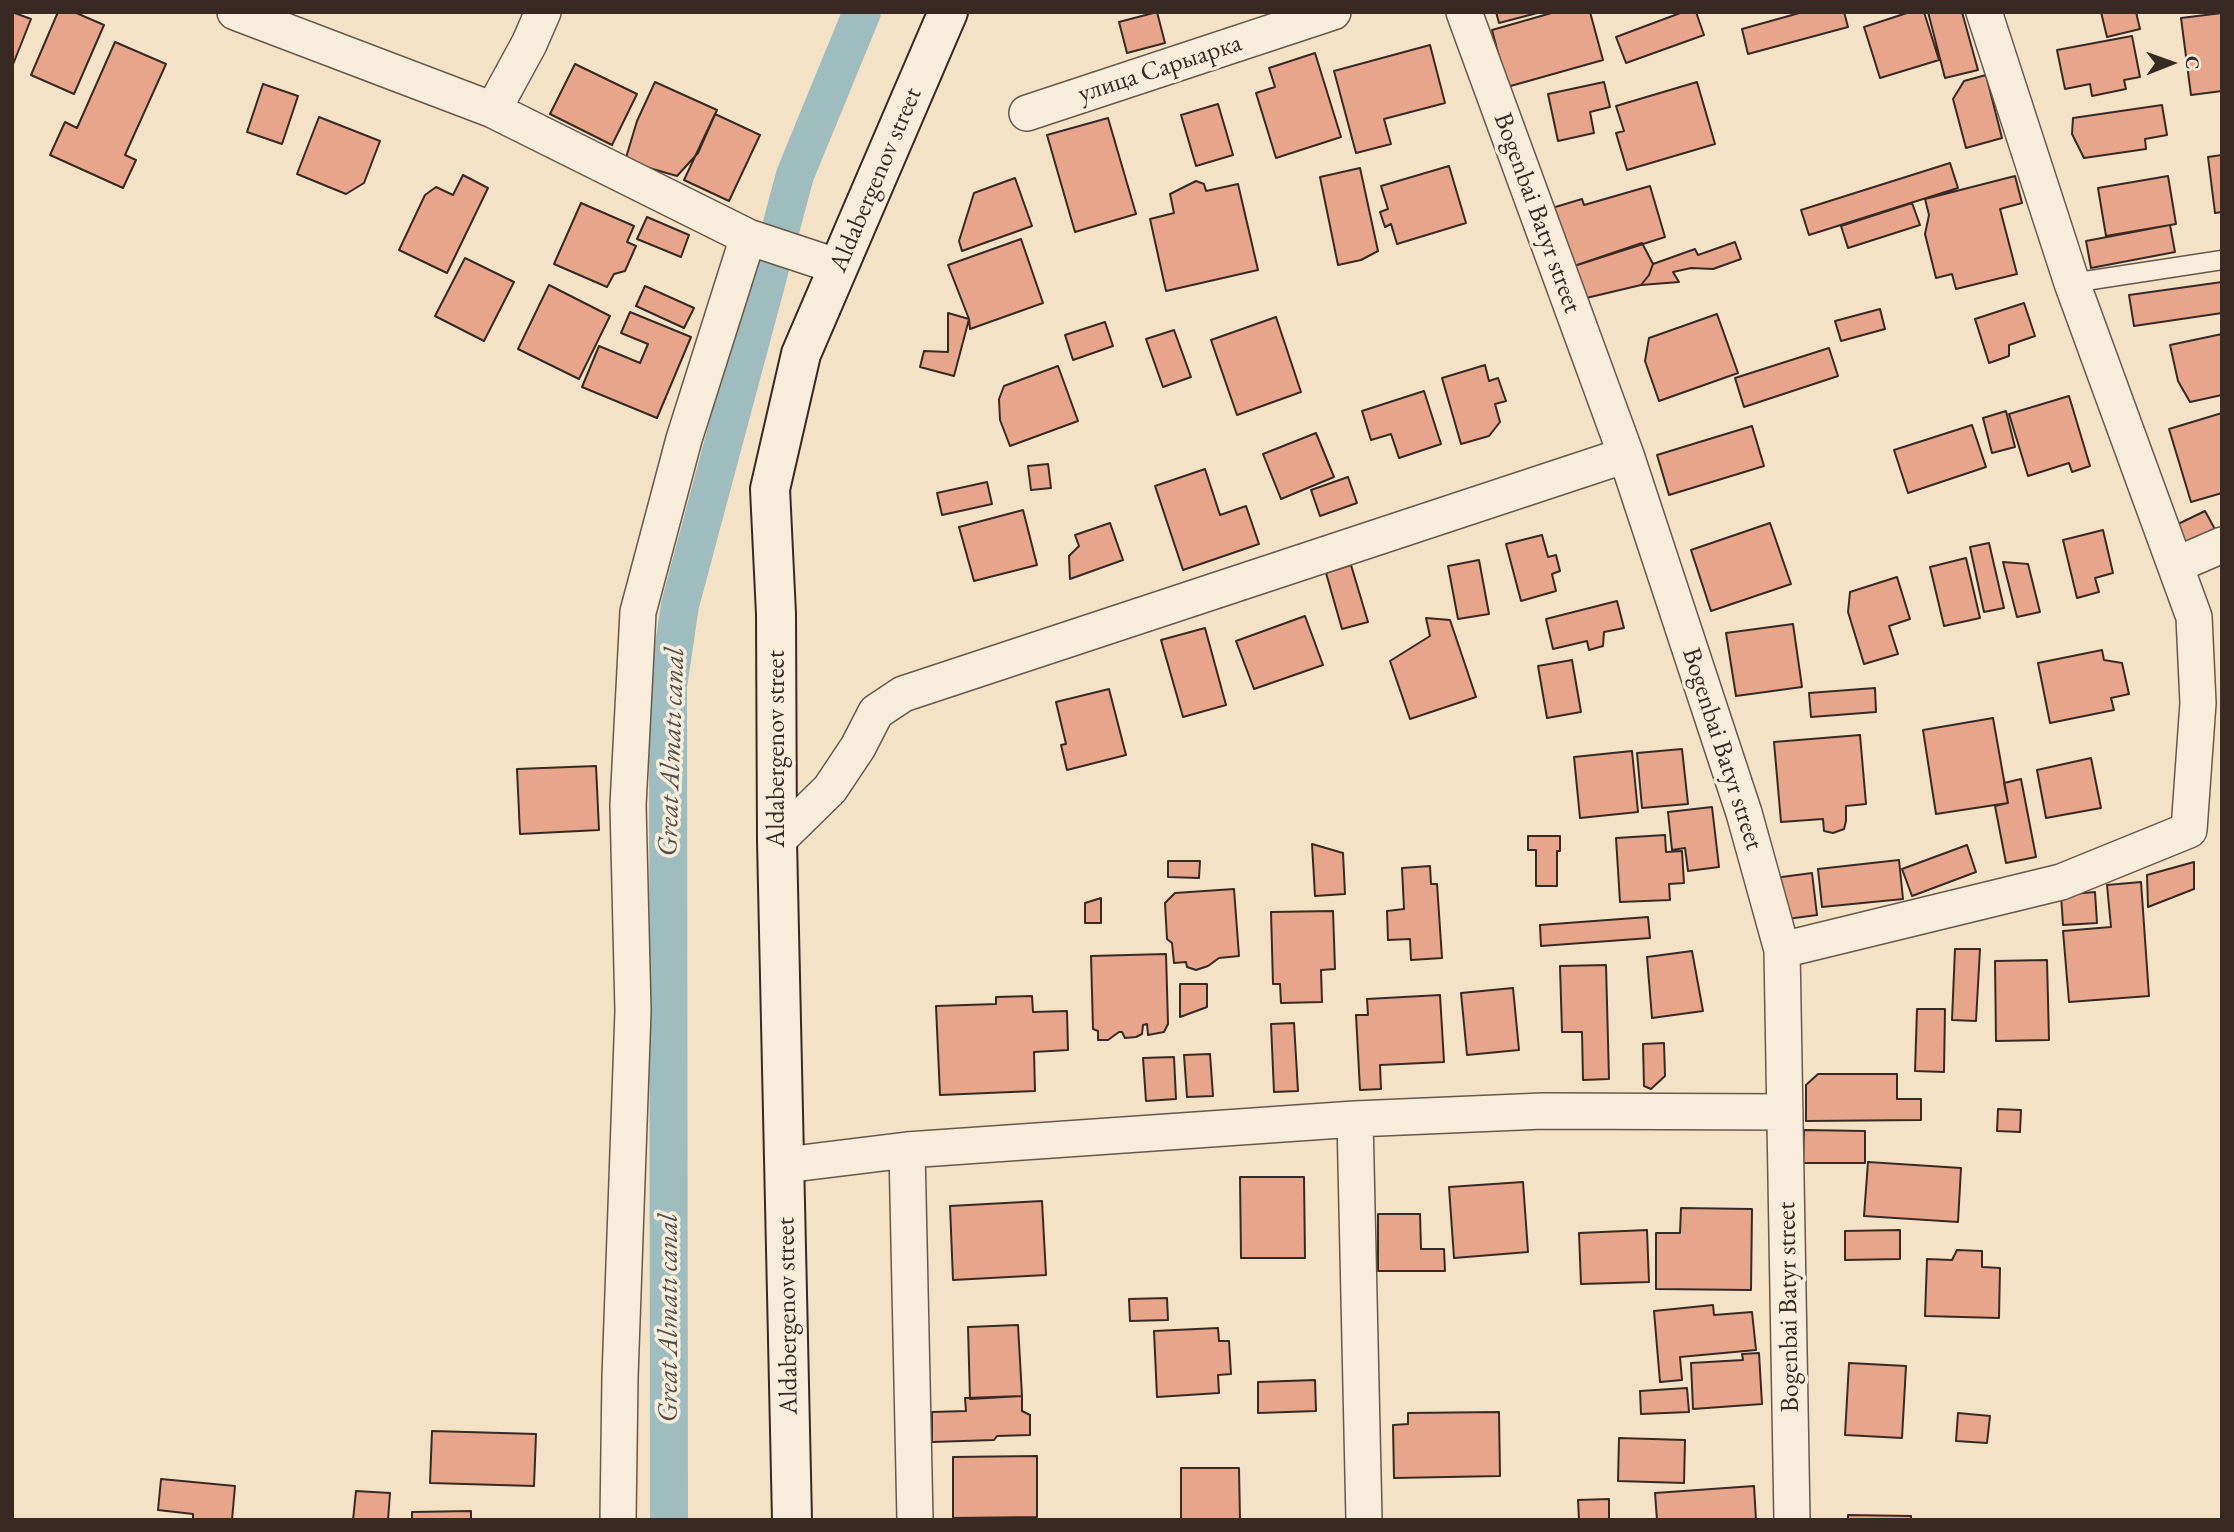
<!DOCTYPE html>
<meta charset="utf-8">
<style>
body{margin:0}
#map{position:relative;width:2234px;height:1532px;overflow:hidden;background:#f4e2c7;font-family:"EB Garamond",serif}
canvas{display:block}
.frame{position:absolute;inset:0;border:14px solid #382a23;pointer-events:none}
.north{position:absolute;left:2136px;top:28px;width:70px;height:70px;-webkit-text-stroke:5px #f8ecdb;paint-order:stroke;rotate:89deg;font-size:19px;font-weight:700;line-height:28px;text-align:center;color:#382a23}
.north::after{content:'';display:block;margin:auto;width:24px;height:32px;background:#382a23;clip-path:polygon(50% 0,100% 100%,50% 72%,0 100%)}
</style>
<div id="map">
<canvas width="2234" height="1532"></canvas>
<div class="frame"></div>
<div class="north">С</div>
</div>
<script>
const context = document.querySelector('canvas').getContext('2d');
context.lineJoin = 'round';
function stroke(path, color, width, dash) {
  context.strokeStyle = color;
  context.lineWidth = width;
  context.lineCap = dash ? 'butt' : 'round';
  context.setLineDash(dash || []);
  context.stroke(path);
}
function fill(path, color) {
  context.fillStyle = color;
  context.fill(path, 'evenodd');
}
function label(font, color, halo, rows, align = 'center') {
  context.font = font + ' "EB Garamond",serif';
  context.lineWidth = 7;
  context.setLineDash([]);
  context.textBaseline = 'middle';
  context.strokeStyle = halo;
  context.fillStyle = color;
  for (const [text, x, y, turn = 0] of rows) {
    context.save();
    context.translate(x, y);
    context.rotate((+turn || 0) * Math.PI / 180);
    context.textAlign = isNaN(turn) ? turn : align;
    if (halo) context.strokeText(text, 0, 0);
    context.fillText(text, 0, 0);
    context.restore();
  }
}
const canal = new Path2D(`
 M669,1520L668,686L680,605L795,175L862,12`);
const building = new Path2D(`
 M12,12L31,19L12,67Z
 M58,12H74L104,25L74,94L31,75Z
 M1157,12L1165,43L1127,53L1119,22Z
 M1496,12H1541L1499,23Z
 M1555,12H1590L1603,60L1507,87L1492,30Z
 M1683,12H1696L1704,35L1626,63L1616,37Z
 M1803,12H1844L1848,27L1748,54L1742,29Z
 M1910,12H1924L1939,60L1880,78L1864,27Z
 M1928,12H1962L1978,70L1945,78Z
 M2101,12H2136L2140,29L2107,37Z
 M2222,13V91L2191,95L2181,18Z
 M2132,36L2140,77L2124,80L2126,89L2092,96L2090,84L2065,89L2057,50Z
 M115,42L166,64L125,155L136,160L123,188L50,155L65,122L77,128Z
 M1430,45L1445,103L1384,119L1391,144L1356,153L1334,71Z
 M1315,53L1341,137L1276,158L1256,93L1275,87L1269,68Z
 M575,64L637,94L612,145L550,114Z
 M1986,75L2002,138L1966,148L1953,99L1964,81Z
 M655,82L717,110L698,153L677,176L625,161L637,121Z
 M1604,82L1610,107L1590,112L1594,133L1558,141L1548,94Z
 M1697,82L1715,144L1627,170L1616,133L1624,131L1616,106Z
 M263,84L298,96L282,144L247,132Z
 M1218,104L1233,155L1196,166L1181,115Z
 M2162,105L2167,135L2145,139L2146,149L2084,158L2072,134L2073,118Z
 M715,114L760,135L729,201L684,180Z
 M319,117L380,141L364,183L346,194L297,174Z
 M1108,118L1136,214L1075,232L1047,135Z
 M2222,155V212L2215,213L2208,157Z
 M1950,163L1958,188L1809,235L1801,210Z
 M1449,166L1466,223L1397,244L1391,224L1385,227L1380,212L1388,209L1381,186Z
 M1360,168L1378,251L1361,260L1338,265L1320,177Z
 M463,175L488,188L447,273L399,250L425,195L436,187L453,195Z
 M2015,176L2022,203L2000,209L2017,274L1956,289L1952,274L1936,278L1925,234L1929,215L1925,199Z
 M2168,176L2176,224L2106,236L2098,188Z
 M1015,178L1032,226L962,251L959,241L974,193Z
 M1196,181L1204,184L1206,191L1238,184L1258,270L1166,291L1150,219L1174,213L1170,194Z
 M1650,186L1665,237L1571,267L1552,208L1582,199L1584,205Z
 M581,203L634,226L627,242L636,246L625,271L614,274L607,287L554,264Z
 M1912,203L1920,225L1848,248L1841,226Z
 M647,217L689,235L681,257L637,239Z
 M2170,225L2175,252L2091,268L2086,241Z
 M1021,239L1043,303L970,329L969,319L948,265Z
 M1735,242L1741,259L1713,269L1691,268L1673,272L1679,282L1641,285L1649,275L1653,264L1695,249L1698,255Z
 M1642,243L1653,264L1649,275L1641,285L1582,299L1571,267Z
 M465,258L514,282L484,341L435,316Z
 M2222,282V313L2134,326L2129,295Z
 M549,285L610,316L579,379L518,349Z
 M645,286L694,308L684,328L636,306Z
 M2024,303L2035,336L2009,345V356L1989,363L1975,319Z
 M1880,309L1885,329L1841,341L1835,321Z
 M630,312L691,337L657,418L582,387L599,346L640,363L648,344L621,333Z
 M948,313L969,319L954,376L920,367L924,351L948,352Z
 M1717,314L1738,373L1659,401L1645,361L1649,338Z
 M1276,317L1301,392L1237,415L1211,340Z
 M1105,322L1113,346L1073,360L1065,335Z
 M1174,330L1191,377L1163,387L1146,339Z
 M2222,334V395L2190,402L2178,381L2170,345Z
 M1829,348L1838,376L1744,407L1735,378Z
 M1485,365L1489,381L1498,378L1506,401L1495,404L1500,422L1489,436L1461,444L1442,378Z
 M1058,366L1078,421L1010,446L1000,420L999,399L1004,386Z
 M1424,391L1441,444L1399,458L1391,434L1371,440L1362,411Z
 M2069,396L2090,466L2072,472L2069,463L2028,476L2009,414Z
 M2006,411L2015,447L1992,453L1983,418Z
 M2222,413V493L2191,502L2169,429Z
 M1972,425L1986,467L1908,493L1894,450Z
 M1752,426L1764,466L1669,495L1657,455Z
 M1316,433L1334,477L1281,499L1263,454Z
 M1048,464L1051,488L1031,490L1028,466Z
 M1205,469L1220,515L1246,506L1259,544L1183,570L1155,486Z
 M1348,477L1357,503L1320,516L1311,490Z
 M987,482L992,504L942,515L937,493Z
 M1023,510L1037,565L974,581L959,527Z
 M2205,511L2217,533L2188,548L2176,525Z
 M1110,523L1123,560L1070,579L1069,556L1079,546L1075,535Z
 M1770,523L1791,584L1711,611L1691,550Z
 M2103,530L2113,573L2095,578L2099,592L2077,598L2063,540Z
 M1542,535L1548,557L1556,555L1560,571L1552,574L1556,591L1521,601L1506,544Z
 M1989,543L2004,608L1984,612L1970,547Z
 M1966,558L1980,618L1944,626L1930,567Z
 M1479,560L1489,614L1458,619L1448,566Z
 M2003,562L2028,564L2040,612L2017,617Z
 M1351,565L1368,622L1342,629L1326,573Z
 M1897,577L1910,619L1889,626L1898,654L1864,664L1848,612L1850,592Z
 M1617,601L1624,628L1604,632L1603,646L1589,650L1587,641L1553,649L1546,619Z
 M1305,616L1323,665L1254,689L1236,641Z
 M1426,618L1450,620L1476,697L1410,719L1390,661L1430,636Z
 M1793,624L1802,687L1736,696L1726,633Z
 M1205,628L1226,705L1183,717L1161,640Z
 M2102,650L2104,660L2122,663L2129,694L2111,698L2114,710L2050,723L2038,663Z
 M1572,660L1581,712L1547,718L1538,666Z
 M1875,688L1876,712L1811,717L1809,693Z
 M1109,689L1126,755L1067,770L1061,745L1066,744L1056,702Z
 M1993,718L2008,803L1936,814L1923,730Z
 M1860,735L1866,804L1846,806V821L1844,829L1833,833L1824,831L1823,819L1781,822L1774,742Z
 M1682,749L1688,804L1642,808L1637,753Z
 M1632,751L1638,812L1580,818L1574,757Z
 M2091,758L2101,808L2046,818L2037,770Z
 M596,766L599,830L520,834L517,769Z
 M2021,779L2036,857L2006,863L1995,806L2008,803L2004,783Z
 M1712,807L1719,867L1688,871L1685,848L1672,850L1668,812Z
 M1665,835L1666,852L1682,851L1684,883L1669,884L1670,900L1620,902L1616,838Z
 M1528,836H1560V851H1557V886H1536V850H1528Z
 M1312,844L1343,853L1345,894L1315,896Z
 M1967,845L1976,872L1912,896L1902,869Z
 M1899,860L1903,899L1822,907L1818,869Z
 M1168,861H1200L1199,878L1168,877Z
 M2194,862V889L2148,907L2147,875Z
 M1430,866L1431,884H1437L1442,958L1411,960L1410,939L1388,940L1387,911L1404,909L1402,868Z
 M1812,873L1817,915L1780,920L1774,878Z
 M2141,882L2149,996L2069,1002L2063,931L2111,927L2107,885Z
 M1234,889L1239,956L1219,958L1208,966L1196,970L1187,967L1186,962L1174,963L1172,943L1167,939L1165,903L1175,893Z
 M2095,892L2097,923L2063,925L2061,895Z
 M1101,898V923H1085V903Z
 M1333,911L1335,969L1321,970L1322,1002L1281,1003L1280,984H1273L1271,912Z
 M1648,917L1650,938L1541,946L1540,925Z
 M1955,949H1980L1976,1021L1952,1020Z
 M1692,951L1703,1011L1652,1018L1647,957Z
 M1166,954L1168,1024L1164,1032L1148,1035L1147,1024L1143,1025L1142,1034L1136,1037L1125,1038L1122,1032H1119L1108,1040H1098V1031L1093,1029L1091,956Z
 M2047,960L2049,1040L1996,1041L1995,961Z
 M1606,965L1609,1079L1583,1080L1582,1032H1562L1560,966Z
 M1180,984H1207V1007L1180,1017Z
 M1513,988L1519,1050L1467,1055L1461,993Z
 M1440,995L1444,1062L1380,1065L1381,1089L1360,1090L1356,1015H1368L1367,999Z
 M1032,996L1033,1012L1067,1011L1068,1050L1034,1052L1035,1091L940,1095L936,1006L996,1004V997Z
 M1917,1009H1945L1944,1072L1915,1071Z
 M1294,1023L1298,1091L1274,1092L1271,1024Z
 M1664,1043L1665,1076L1651,1089L1644,1086L1643,1044Z
 M1210,1054L1213,1096L1187,1097L1184,1055Z
 M1174,1057L1176,1099L1146,1101L1143,1058Z
 M1818,1074H1897V1099H1921V1120L1806,1121V1085Z
 M1998,1109L2021,1110L2020,1132L1997,1131Z
 M1804,1130L1865,1131V1163H1803Z
 M1868,1162L1961,1168L1958,1222L1864,1216Z
 M1240,1177H1304L1305,1258H1241Z
 M1523,1182L1528,1252L1454,1258L1449,1187Z
 M1042,1201L1046,1275L953,1280L950,1206Z
 M1681,1208L1752,1209L1751,1290L1656,1289V1233H1680Z
 M1378,1214H1420L1421,1249H1444L1445,1271H1378Z
 M1647,1230L1649,1282L1581,1284L1579,1233Z
 M1900,1230V1259L1845,1260V1231Z
 M1957,1250L1982,1251V1267L2000,1268L1999,1318L1925,1316L1927,1259L1952,1260Z
 M1167,1298L1168,1320L1130,1321L1129,1299Z
 M1713,1305L1714,1315L1752,1312L1756,1350L1680,1357L1682,1380L1660,1382L1654,1311Z
 M1018,1325L1022,1396L970,1399L968,1327Z
 M1218,1328L1219,1341H1229L1231,1374L1218,1375L1219,1393L1157,1397L1154,1331Z
 M1759,1353L1762,1404L1693,1409L1691,1363L1743,1360L1742,1354Z
 M1849,1363L1906,1366L1902,1438L1845,1435Z
 M1315,1380L1316,1411L1258,1413V1382Z
 M1687,1388L1689,1412L1641,1414L1640,1391Z
 M1022,1396V1411L1030,1415V1435L997,1436L994,1440L932,1442V1412L966,1411L965,1398Z
 M1499,1412L1500,1476L1394,1478L1393,1425L1408,1424V1413Z
 M1958,1413L1990,1416L1987,1443L1956,1441Z
 M432,1431L536,1434L534,1486L430,1483Z
 M1619,1438L1685,1440L1684,1483L1618,1481Z
 M1037,1456V1517L953,1518V1457Z
 M1181,1468H1239L1240,1520H1181Z
 M161,1479L235,1486L232,1520H193V1514L158,1510Z
 M1754,1486L1756,1520H1657L1655,1493Z
 M356,1491L390,1493L388,1520H353Z
 M1609,1499V1520H1579L1578,1500Z
 M471,1511V1520H412V1512Z
 M1848,1515L1911,1516V1520H1848Z`);
const service = new Path2D(`
 M2072,283L2222,260`);
const minor = new Path2D(`
 M235,12L493,110L748,237L839,267
 M1464,12L1626,455L1744,813L1782,950L1792,1520
 M493,110L529,44L543,12
 M1027,113L1333,12
 M2176,565L2222,545
 M777,841L830,789L858,747L876,712L903,694L1626,455
 M1782,950L2061,882L2189,830L2198,703L2194,617L2072,283L1984,12
 M1355,1119L1364,1520
 M907,1150L915,1520
 M785,1165L907,1150L1355,1119L1543,1111L1785,1112
 M618,1520L620,1377L633,1011L628,805L638,612L684,439L748,237`);
const secondary = new Path2D(`
 M792,1520L777,841L776,614L770,489L801,354L948,12`);
const streetNames = [
 ["улица Сарыарка",1160,69,-18],
 ["Aldabergenov street",876,180,-67],
 ["Bogenbai Batyr street",1537,213,70],
 ["Aldabergenov street",777,749,-90],
 ["Bogenbai Batyr street",1722,749,72],
 ["Bogenbai Batyr street",1789,1307,-91],
 ["Aldabergenov street",788,1316,-91]
];
const waterNames = [
 ["Great Almatı canal",672,752,-88],
 ["Great Almatı canal",669,1318,-90]
];
stroke(canal, '#9fbcbf', 38);
fill(building, '#e7a68b');
stroke(building, '#382a23', 2);
stroke(service, '#67584c', 21);
stroke(minor, '#67584c', 38);
stroke(secondary, '#382a23', 42);
stroke(service, '#f8ecdb', 18);
stroke(minor, '#f8ecdb', 35);
stroke(secondary, '#f8ecdb', 38);
label('26px', '#382a23', '#f8ecdb', streetNames);
label('italic 28px', '#524e4a', '#f8ecdb', waterNames);
</script>
